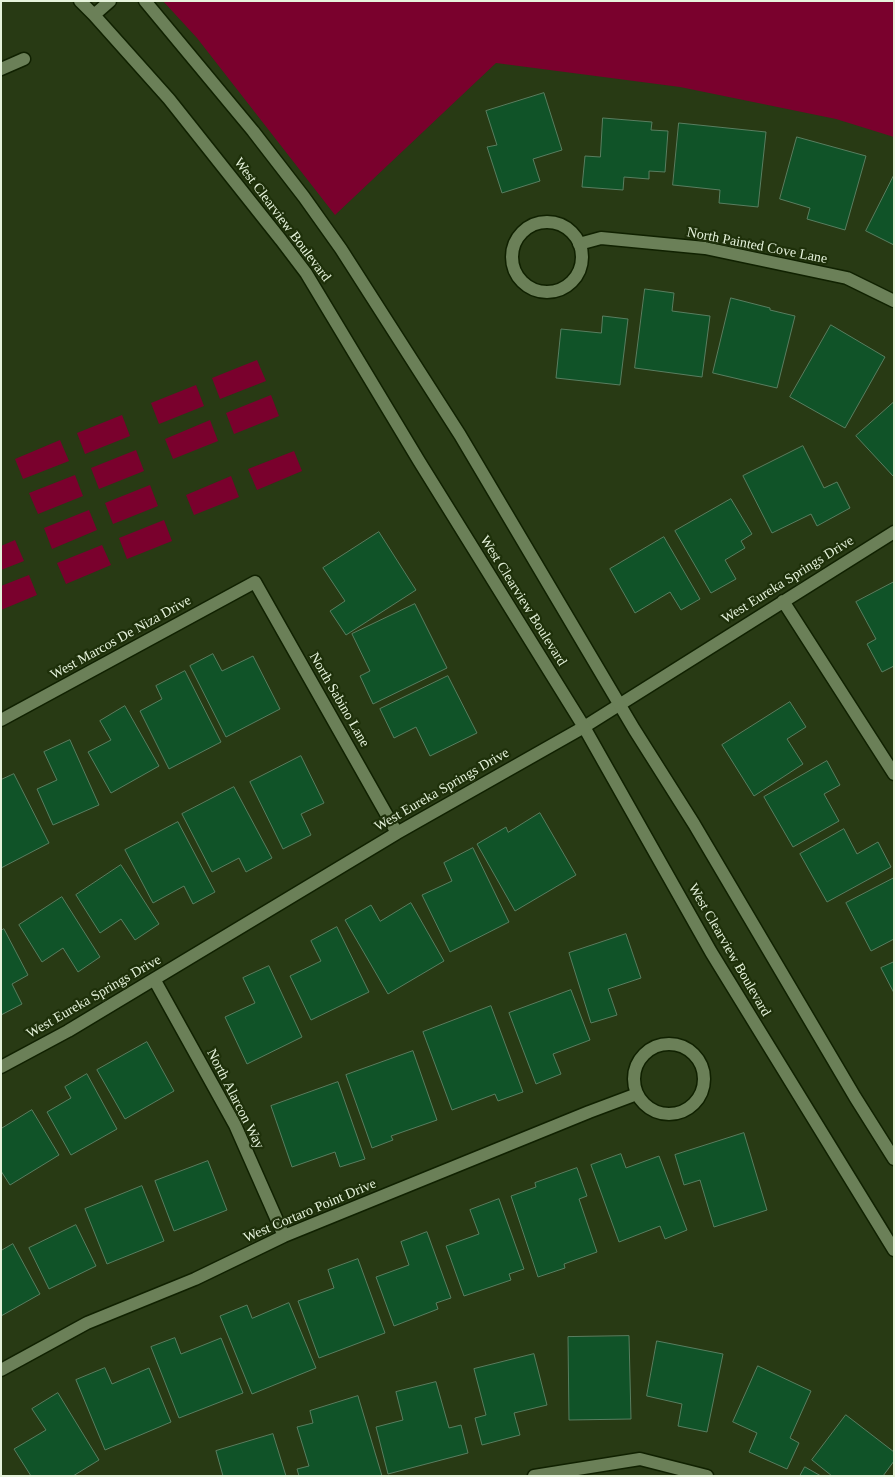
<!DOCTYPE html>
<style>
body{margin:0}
#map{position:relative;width:895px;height:1477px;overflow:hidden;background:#283a14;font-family:Georgia,serif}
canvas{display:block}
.frame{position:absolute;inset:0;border:2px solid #e6f3dc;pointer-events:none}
</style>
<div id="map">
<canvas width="895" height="1477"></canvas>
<div class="frame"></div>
</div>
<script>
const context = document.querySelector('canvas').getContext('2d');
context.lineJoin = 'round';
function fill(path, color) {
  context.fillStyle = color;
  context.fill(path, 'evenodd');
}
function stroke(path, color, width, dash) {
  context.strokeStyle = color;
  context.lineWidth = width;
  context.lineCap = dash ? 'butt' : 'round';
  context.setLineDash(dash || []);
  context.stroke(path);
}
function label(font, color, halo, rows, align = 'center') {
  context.font = font + ' Georgia,serif';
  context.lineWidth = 4.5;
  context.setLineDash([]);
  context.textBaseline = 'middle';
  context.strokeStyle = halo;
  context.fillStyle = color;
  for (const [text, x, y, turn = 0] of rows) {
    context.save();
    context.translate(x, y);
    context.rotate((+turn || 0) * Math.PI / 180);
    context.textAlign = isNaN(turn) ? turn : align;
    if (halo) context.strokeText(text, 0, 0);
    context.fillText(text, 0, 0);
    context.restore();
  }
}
const green = new Path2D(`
 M163,1H894V137L836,119L680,87L496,63L335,215L197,38Z
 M257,360L266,381L220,399L212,378Z
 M196,385L204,406L159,424L151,403Z
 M271,395L279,416L234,434L226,413Z
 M122,415L130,436L85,454L77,433Z
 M210,420L218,441L173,459L165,439Z
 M60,440L69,461L23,479L15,459Z
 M136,450L144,471L99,489L91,468Z
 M294,451L302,471L257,490L248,469Z
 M75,475L83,496L38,514L29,493Z
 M231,476L239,497L194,515L186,495Z
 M150,485L158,506L113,524L105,503Z
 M89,510L97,530L52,549L44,528Z
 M164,520L172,541L127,559L119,538Z
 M15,540L24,561L1,570V546Z
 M102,545L111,565L66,584L57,563Z
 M29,575L37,595L1,610V586Z`);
const building = new Path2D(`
 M544,93L562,150L533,159L540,181L502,193L487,147L497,145L486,111Z
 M603,118L652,122L651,130L668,131L665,172L649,171V179L624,177L623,190L582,187L585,156L600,157Z
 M679,123L766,132L758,207L719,203L720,190L673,185Z
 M797,137L866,156L845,230L807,219L810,208L780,199Z
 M894,175V245L866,231Z
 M645,289L674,293L672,311L710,316L702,377L635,368Z
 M731,298L770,308V310L795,316L777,388L713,373Z
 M603,316L628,319L620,385L556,378L561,329L601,333Z
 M831,325L885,357L845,428L790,397Z
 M894,402V477L856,436Z
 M803,446L824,488L837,482L850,508L817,526L811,514L772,533L743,476Z
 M731,499L752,534L741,541L745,548L725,560L736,579L711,593L675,531Z
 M379,532L416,590L346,635L330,611L345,601L323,568Z
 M664,537L700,599L681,610L670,592L635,613L610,569Z
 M894,582V666L882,672L867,644L876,639L856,602Z
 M415,604L447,668L373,704L360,676L370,671L352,634Z
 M213,654L222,671L253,656L280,709L226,737L190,666Z
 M185,671L221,742L169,769L140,711L162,699L156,686Z
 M448,676L477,733L430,756L416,727L394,738L380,709Z
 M790,702L806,727L787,739L803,764L754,796L722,745Z
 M125,706L159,766L111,793L88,752L111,740L100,721Z
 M70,740L99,805L53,825L37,789L57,780L44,752Z
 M301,756L324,803L301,814L311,835L283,849L250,782Z
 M827,761L840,785L824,794L839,821L793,847L764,797Z
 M14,774L49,843L1,868V780Z
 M234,787L272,858L246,872L239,858L212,872L182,814Z
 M540,813L576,875L515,911L477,844L506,827L508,832Z
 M178,822L215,892L193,904L184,886L153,903L125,850Z
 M844,829L857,854L878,842L891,867L827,902L800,854Z
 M473,848L509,922L450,952L422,895L452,881L444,863Z
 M121,865L159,924L135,940L121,919L100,933L76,895Z
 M894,878V939L871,951L846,903Z
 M62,897L100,957L78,972L63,948L42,962L19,925Z
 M411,903L444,961L388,994L345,920L371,905L380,921Z
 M337,927L369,992L311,1020L290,976L321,961L311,941Z
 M4,929L28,975L12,984L22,1004L1,1015V931Z
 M626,934L641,978L608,989L617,1015L591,1023L569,953Z
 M894,962V993L881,968Z
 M269,966L302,1037L247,1064L225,1017L255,1003L243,978Z
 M571,990L590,1040L553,1054L561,1074L536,1084L509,1013Z
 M491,1006L523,1092L498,1101L495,1094L452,1110L423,1032Z
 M147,1042L174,1091L125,1119L97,1070Z
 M413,1051L437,1120L391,1136L393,1140L372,1148L346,1075Z
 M87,1074L117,1129L71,1155L47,1112L71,1098L65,1087Z
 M338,1082L365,1159L340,1167L335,1152L292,1167L271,1106Z
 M32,1110L59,1155L10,1185L1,1171V1129Z
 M744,1133L767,1210L714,1227L700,1180L684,1185L675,1155Z
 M621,1154L626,1168L659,1156L687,1230L665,1239L660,1226L619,1242L591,1165Z
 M208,1161L227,1210L174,1231L155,1181Z
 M577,1168L587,1196L579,1199L597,1252L564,1264L565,1268L538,1277L511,1196L536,1187L535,1183Z
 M142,1186L164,1241L107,1264L85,1209Z
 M499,1199L524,1269L509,1274L511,1280L464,1296L446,1246L479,1234L470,1210Z
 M76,1225L96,1266L49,1289L29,1248Z
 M427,1232L451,1298L436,1303L438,1309L394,1326L376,1277L409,1265L401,1242Z
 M13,1244L40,1294L1,1316V1251Z
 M358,1259L385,1333L319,1358L298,1301L334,1288L328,1270Z
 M289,1303L316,1368L252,1394L220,1316L247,1305L252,1318Z
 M629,1336L631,1419L569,1420L568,1337Z
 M175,1338L181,1354L221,1338L243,1393L179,1418L151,1347Z
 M657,1341L723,1354L707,1432L678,1426L682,1404L647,1396Z
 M534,1354L547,1405L514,1413L520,1435L482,1445L475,1418L486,1415L474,1369Z
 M758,1366L811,1391L790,1438L799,1443L787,1469L749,1452L757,1433L733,1422Z
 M105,1368L112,1384L149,1368L171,1422L105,1450L76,1380Z
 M436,1382L449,1428L461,1425L468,1453L388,1474L376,1427L403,1420L396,1392Z
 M58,1393L99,1460L73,1476H31L14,1449L46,1430L32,1409Z
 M358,1396L382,1476H299L297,1469L309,1466L297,1427L313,1423L310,1411Z
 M846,1415L894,1452V1461L883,1476H832L812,1460Z
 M273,1434L286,1476H223L216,1451Z
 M805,1467L821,1476H800Z`);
const service = new Path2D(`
 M1,69L24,59`);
const minor = new Path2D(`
 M512 257a35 35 0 1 1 70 0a35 35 0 1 1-70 0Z
 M579,244L601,238L705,248L847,278L894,301
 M783,601L894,774
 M1,720L255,582L397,833
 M154,979L235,1125L284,1236
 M634 1079a35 35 0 1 1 70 0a35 35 0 1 1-70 0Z
 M1,1067L68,1031L397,833L584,727L894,532
 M1,1370L87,1323L195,1279L284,1236L589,1112L637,1094
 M534,1476L640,1459L707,1476`);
const tertiary = new Path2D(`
 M80,1L94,15L169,99L281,240L306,273L419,461L584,727L711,952L894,1250
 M145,1L253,131L304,197L341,249L460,435L634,729L694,824L855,1097L894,1159
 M94,15L110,1`);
const streetNames = [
 ["West Clearview Boulevard",282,220,53],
 ["North Painted Cove Lane",757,246,11],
 ["West Eureka Springs Drive",788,580,-32],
 ["West Clearview Boulevard",523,601,58],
 ["West Marcos De Niza Drive",121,638,-29],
 ["North Sabino Lane",339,700,60],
 ["West Eureka Springs Drive",442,790,-30],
 ["West Clearview Boulevard",729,950,60],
 ["West Eureka Springs Drive",94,997,-30],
 ["North Alarcon Way",235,1099,63],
 ["West Cortaro Point Drive",310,1211,-23]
];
fill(green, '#7a012d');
fill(building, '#105328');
stroke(building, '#587e60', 1);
stroke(service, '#102100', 15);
stroke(minor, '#102100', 15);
stroke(tertiary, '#102100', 15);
stroke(service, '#6b8058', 12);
stroke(minor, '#6b8058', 12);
stroke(tertiary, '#6b8058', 12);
label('14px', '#e6f3dc', '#1e300a', streetNames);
</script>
